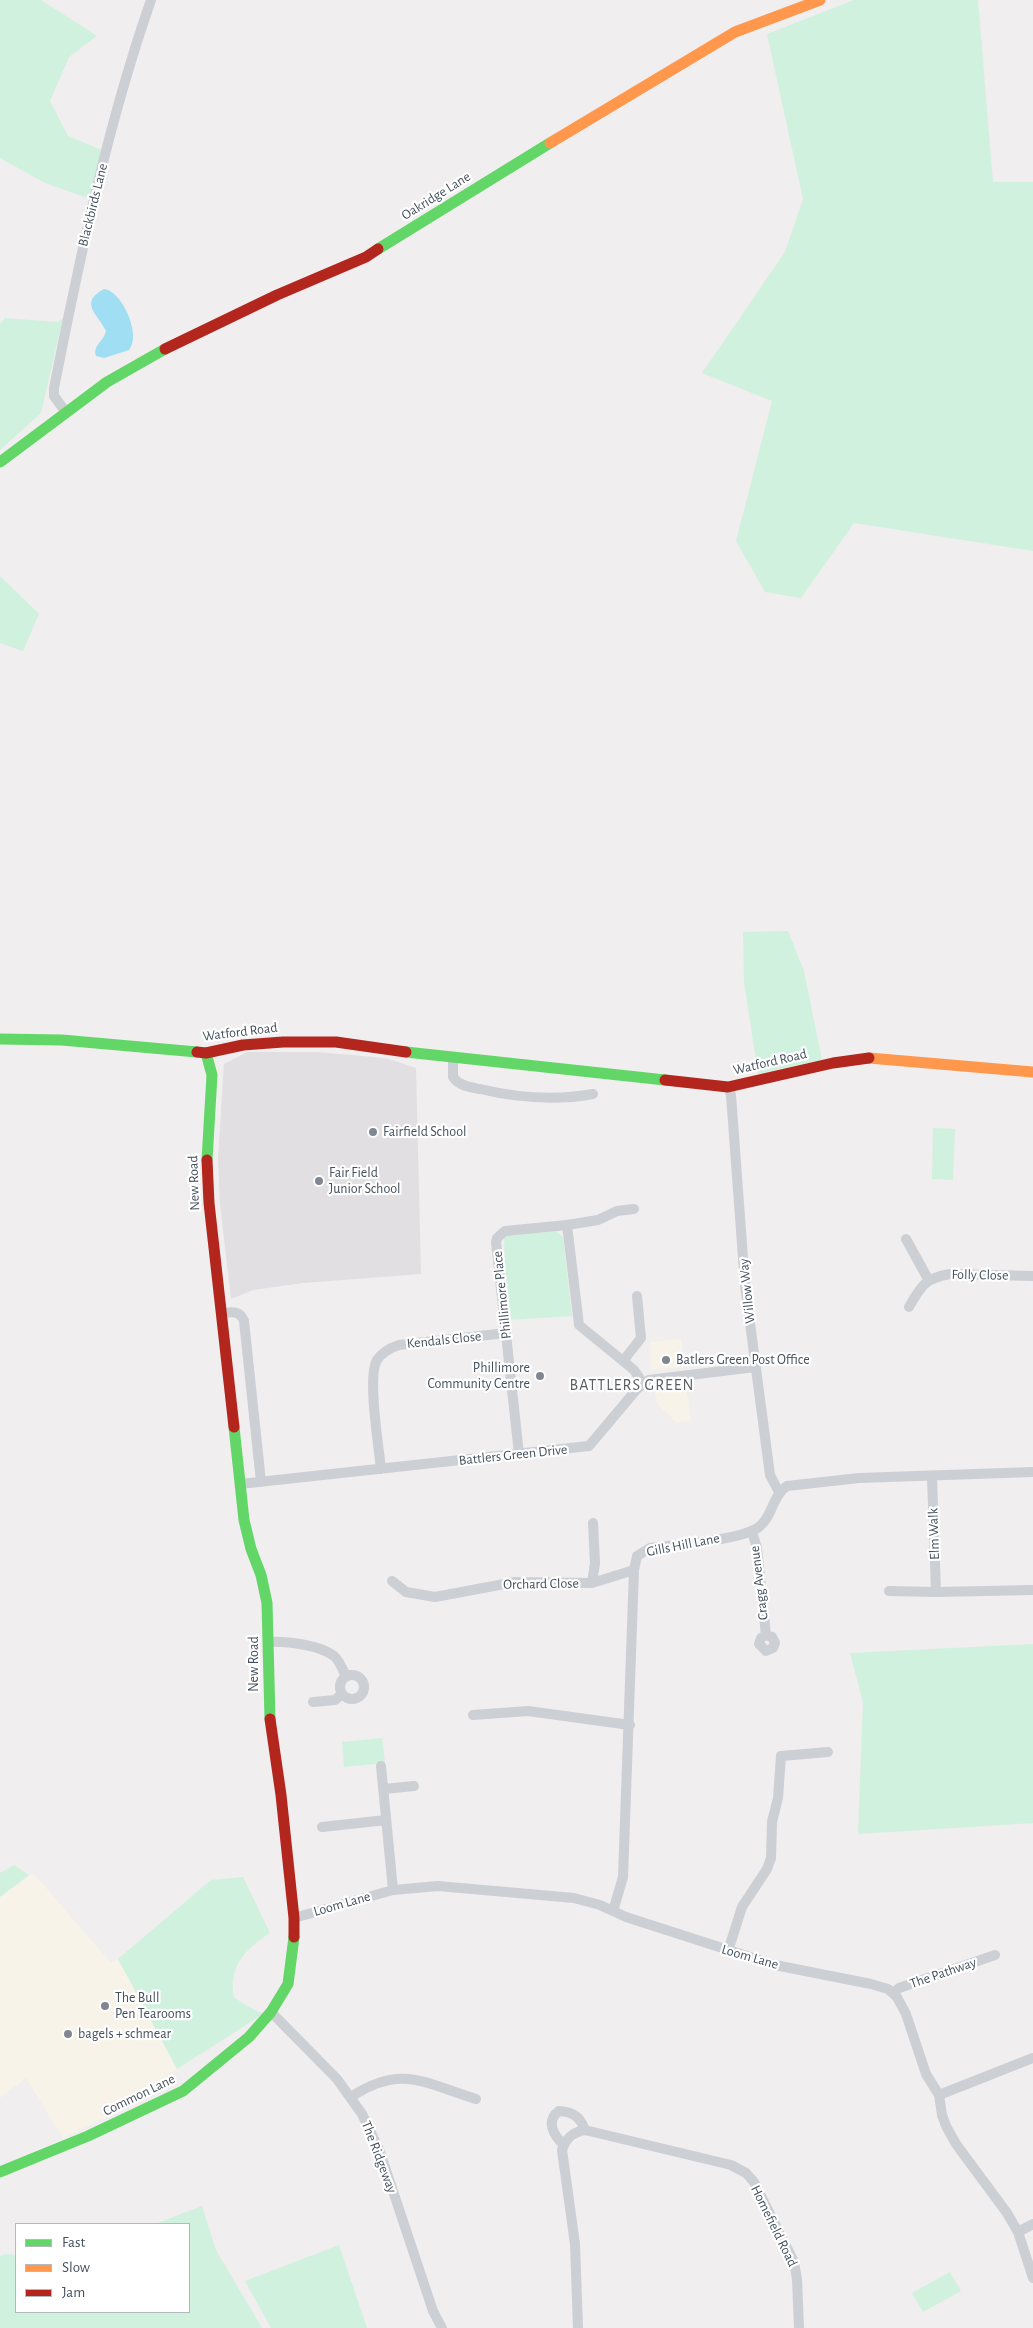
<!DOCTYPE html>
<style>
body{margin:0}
#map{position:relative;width:1033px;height:2328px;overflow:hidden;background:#f0eeee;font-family:"Alegreya Sans",sans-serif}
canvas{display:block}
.legend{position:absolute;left:15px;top:2223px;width:175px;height:90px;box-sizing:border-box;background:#fff;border:1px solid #b4b9be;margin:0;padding:6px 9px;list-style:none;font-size:15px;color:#44505d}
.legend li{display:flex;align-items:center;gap:10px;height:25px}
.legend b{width:25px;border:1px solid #b4b9be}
</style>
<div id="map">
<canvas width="1033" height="2328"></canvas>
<ul class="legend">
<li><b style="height:6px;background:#63d668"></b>Fast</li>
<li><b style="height:6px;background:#ff974d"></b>Slow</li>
<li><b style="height:6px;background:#b3261e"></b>Jam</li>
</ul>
</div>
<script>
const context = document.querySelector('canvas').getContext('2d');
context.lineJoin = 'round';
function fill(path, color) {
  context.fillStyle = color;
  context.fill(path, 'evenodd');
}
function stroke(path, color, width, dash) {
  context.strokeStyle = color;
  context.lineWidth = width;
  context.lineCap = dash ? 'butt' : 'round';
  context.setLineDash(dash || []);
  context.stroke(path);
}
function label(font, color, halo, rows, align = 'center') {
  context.font = font + ' "Alegreya Sans",sans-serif';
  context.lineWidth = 4.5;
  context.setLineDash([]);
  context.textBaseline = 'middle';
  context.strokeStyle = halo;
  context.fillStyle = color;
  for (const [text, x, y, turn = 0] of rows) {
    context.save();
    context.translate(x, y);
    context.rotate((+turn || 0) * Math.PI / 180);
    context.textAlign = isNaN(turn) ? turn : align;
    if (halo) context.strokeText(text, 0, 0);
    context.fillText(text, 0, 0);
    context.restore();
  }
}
const commercial = new Path2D(`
 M681,1339L684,1367L651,1370L650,1342Z
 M686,1383L691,1420L677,1423L657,1404L654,1387Z
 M33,1873L111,1963L118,1959L177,2069L161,2079L166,2088L63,2138L26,2078L0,2098V1897Z`);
const education = new Path2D(`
 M247,1052H317L374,1057L389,1059L416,1068L421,1274L303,1283L253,1290L231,1299L220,1204L218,1159L224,1064Z`);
const green = new Path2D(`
 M0,0H41L97,36L69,57L50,101L68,136L102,150L91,199L45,183L0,158Z
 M854,0H978L993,182H1033V551L854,523L801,598L765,592L736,541L772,401L702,373L785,252L803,199L767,34Z
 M5,318L58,322L63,318L41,413L0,450V324Z
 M0,576L39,614L23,651L0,643Z
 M788,931L804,971L822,1060L758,1074L744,982L743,932Z
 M933,1128L955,1129L953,1180L932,1179Z
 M556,1231L563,1237L572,1316L508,1320L504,1239L508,1235Z
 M1033,1644V1823L858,1834L863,1702L850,1653Z
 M382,1738L385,1763L344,1767L342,1742Z
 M14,1865L29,1875L0,1897V1873Z
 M243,1877L270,1933C245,1949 228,1967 234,1997L245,2005L263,2014L177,2069L118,1959L211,1880Z
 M202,2206L216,2250L262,2328H0V2256L6,2254L16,2255V2312H189V2224H155Z
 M339,2245L367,2328H271L245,2281Z
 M950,2272L961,2291L923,2312L912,2293Z`);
const water = new Path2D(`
 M104,289C122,291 142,335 129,350L104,358L96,356C92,346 104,341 106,331C98,314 78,303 104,289Z`);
const street = new Path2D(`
 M65,411L54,396V388C80,257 107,126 151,0
 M453,1058V1077C459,1086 470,1087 480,1089C518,1098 555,1101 593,1094
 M728,1087L731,1095L745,1285L770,1475L779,1492
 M567,1225L598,1220L617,1211L634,1209
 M906,1239L928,1279
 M909,1307C921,1286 925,1278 950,1274L1033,1276
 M222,1313C232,1312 240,1310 244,1321L261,1482
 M623,1361L641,1338L637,1296
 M519,1454L496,1242L497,1238L505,1231L567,1225L579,1325L634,1370L643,1383
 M381,1469C379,1448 367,1376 377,1360C382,1352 390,1348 399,1345L506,1333
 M932,1476L936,1592
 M240,1484L589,1446L637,1389L649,1380L755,1367
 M752,1532L757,1548L766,1635L772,1637L775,1643L773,1648L766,1651L759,1644L761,1638L766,1635
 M392,1581L406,1592L435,1597L515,1582L592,1583L634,1570
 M592,1583L595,1563L593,1523
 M889,1591L936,1592L1033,1590
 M269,1642C286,1641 320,1645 334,1656C340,1661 343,1670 346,1677
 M340 1687a12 12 0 1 1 24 0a12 12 0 1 1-24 0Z
 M313,1702L335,1700L342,1694
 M473,1715L528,1711L630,1725
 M381,1766L393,1890
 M384,1789L414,1786
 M322,1827L386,1820
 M613,1911L623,1877L634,1570L637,1556L650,1548C674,1545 742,1540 759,1527C773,1516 772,1496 787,1486L859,1478L1033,1472
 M294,1918L393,1890L438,1886L574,1898L600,1905L626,1917L775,1965L871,1984L888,1989L897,1997L906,2014L926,2074L939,2095L942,2115L946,2126L956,2144L1007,2213L1018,2232L1033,2278
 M728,1951L742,1907L767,1869L771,1858L772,1822L778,1798L781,1756L828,1752
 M893,1993L899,1988L995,1955
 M271,2012L337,2079L362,2114L380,2152L433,2311L442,2328
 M939,2095L1033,2058
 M351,2097C401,2064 424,2083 476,2099
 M564,2145C554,2136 545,2121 559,2111C574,2112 580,2117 585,2130
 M1018,2232L1033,2224
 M578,2328L575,2244L562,2150C566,2138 573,2132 585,2130L731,2165L746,2173L754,2182L794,2262L797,2279L799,2328`);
const fast = new Path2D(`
 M378,249L550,143
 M0,462L107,382L165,349
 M0,1039L62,1040L197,1052
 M406,1052L665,1080
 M206,1053L212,1075L207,1160
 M234,1427L244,1520L251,1549L261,1575L267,1603L270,1719
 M0,2172L88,2136L183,2091L249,2037L271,2012L288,1984L294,1937`);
const slow = new Path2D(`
 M550,143L735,32L820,0
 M869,1058L1033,1072`);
const jam = new Path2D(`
 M165,349L277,295L366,257L378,249
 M197,1052L206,1053L243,1045L283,1042H336L406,1052
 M665,1080L728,1087L833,1063L869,1058
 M207,1160L209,1203L234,1427
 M270,1719L281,1795L294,1918V1937`);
const markers = [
 [373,1132,5,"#808790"],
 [319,1181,5,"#808790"],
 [666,1360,5,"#808790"],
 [540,1376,5,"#808790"],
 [105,2006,5,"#808790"],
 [68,2034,5,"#808790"]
];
const streetNames = [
 ["Oakridge Lane",436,196,-32],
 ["Blackbirds Lane",93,205,-76],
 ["Watford Road",240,1032,-7],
 ["Watford Road",770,1062,-13],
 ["New Road",194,1183,-92],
 ["Folly Close",980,1275,1],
 ["Willow Way",747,1291,-96],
 ["Phillimore Place",502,1295,-96],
 ["Kendals Close",444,1340,-6],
 ["Battlers Green Drive",513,1455,-6],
 ["Elm Walk",934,1534,-92],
 ["Gills Hill Lane",683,1545,-11],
 ["Cragg Avenue",759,1583,-97],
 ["Orchard Close",541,1584,-1],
 ["New Road",254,1664,-90],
 ["Loom Lane",342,1904,-16],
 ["Loom Lane",750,1957,16],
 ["The Pathway",943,1973,-19],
 ["Common Lane",139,2095,-26],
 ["The Ridgeway",379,2157,69],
 ["Homefield Road",774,2226,64]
];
const poiNames = [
 ["Fairfield School",383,1132],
 ["Fair Field",329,1173],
 ["Junior School",329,1189],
 ["Batlers Green Post Office",676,1360],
 ["Phillimore",530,1368,"right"],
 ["Community Centre",530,1384,"right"],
 ["The Bull",115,1998],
 ["Pen Tearooms",115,2014],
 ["bagels + schmear",78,2034]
];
const quarterNames = [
 ["BATTLERS GREEN",632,1385]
];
fill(commercial, '#f8f3e8');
fill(education, '#e1dfe1');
fill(green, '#d0f1de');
fill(water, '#a0dff3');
stroke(street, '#cccfd3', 10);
stroke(fast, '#63d668', 11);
stroke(slow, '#ff974d', 11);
stroke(jam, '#b3261e', 11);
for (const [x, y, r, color] of markers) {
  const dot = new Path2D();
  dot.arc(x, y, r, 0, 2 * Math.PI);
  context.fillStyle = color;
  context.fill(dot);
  stroke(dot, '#fff', 2);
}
label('14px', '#44505d', '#fff', streetNames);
label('14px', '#44505d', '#fff', poiNames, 'left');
context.letterSpacing = '1px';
label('16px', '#595e63', '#fff', quarterNames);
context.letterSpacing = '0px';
</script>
